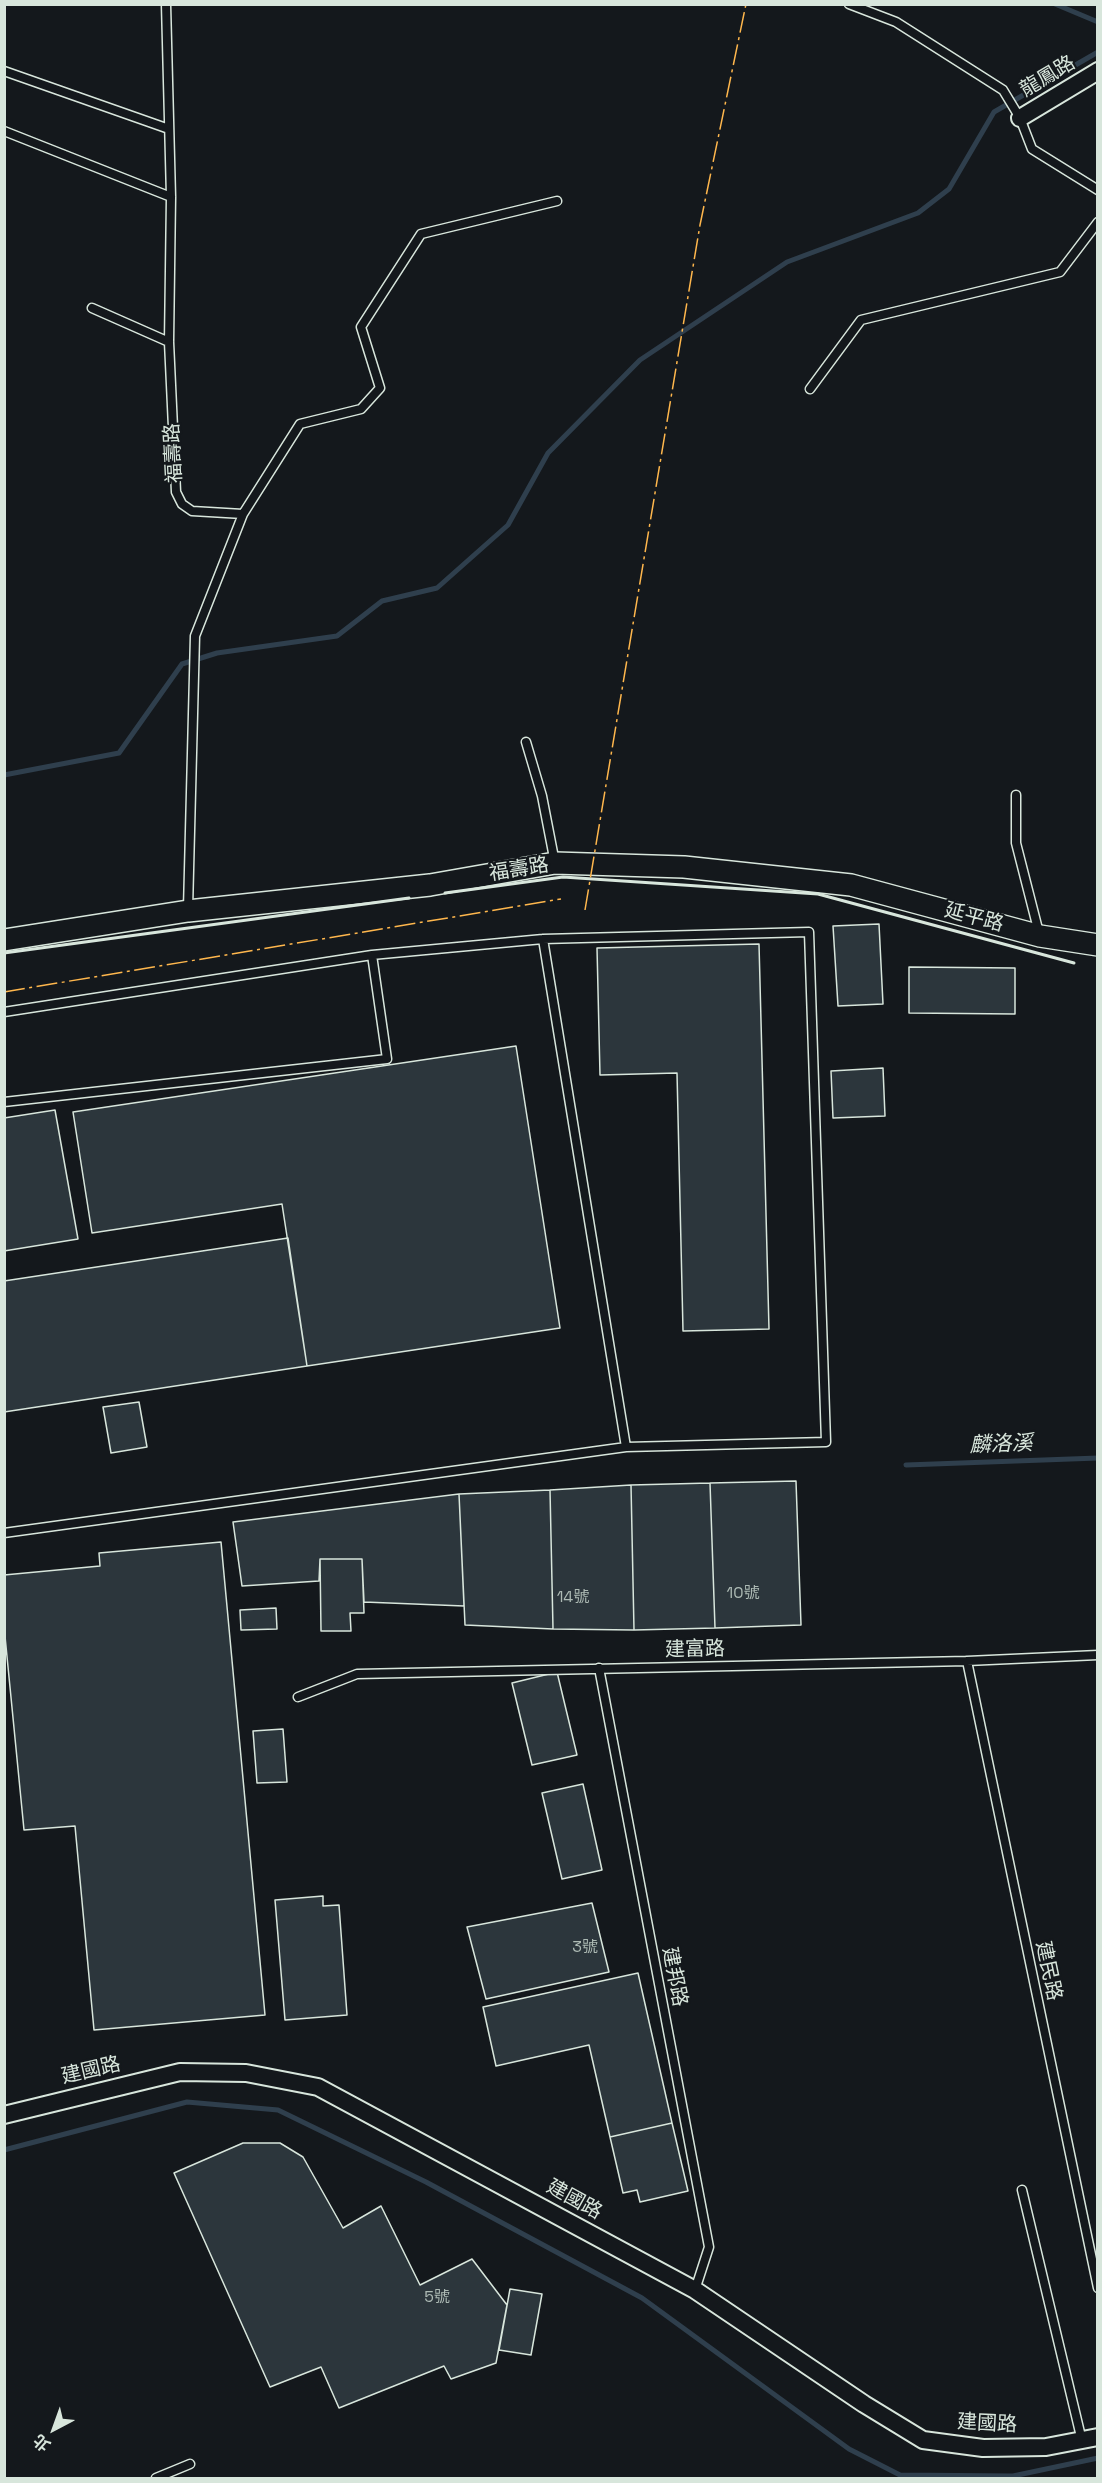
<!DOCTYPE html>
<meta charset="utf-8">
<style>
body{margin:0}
#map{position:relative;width:1102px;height:2483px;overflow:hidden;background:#14181c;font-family:"Space Grotesk","Noto Sans TC",sans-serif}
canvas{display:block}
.frame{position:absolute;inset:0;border:6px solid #d8e6dc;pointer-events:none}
.north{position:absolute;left:24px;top:2399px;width:60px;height:60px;-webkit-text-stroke:4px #14181c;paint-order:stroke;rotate:221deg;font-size:16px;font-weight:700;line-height:24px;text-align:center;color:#d8e6dc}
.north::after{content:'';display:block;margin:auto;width:21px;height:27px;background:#d8e6dc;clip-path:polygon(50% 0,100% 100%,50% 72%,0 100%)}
</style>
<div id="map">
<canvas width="1102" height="2483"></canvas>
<div class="frame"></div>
<div class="north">北</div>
</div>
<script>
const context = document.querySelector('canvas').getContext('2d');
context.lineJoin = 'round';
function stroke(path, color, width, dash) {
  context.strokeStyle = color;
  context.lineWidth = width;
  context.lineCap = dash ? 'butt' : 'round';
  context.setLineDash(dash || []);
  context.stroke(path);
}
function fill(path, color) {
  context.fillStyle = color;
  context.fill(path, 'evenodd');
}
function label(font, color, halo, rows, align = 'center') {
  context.font = font + ' "Space Grotesk","Noto Sans TC",sans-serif';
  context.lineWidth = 4.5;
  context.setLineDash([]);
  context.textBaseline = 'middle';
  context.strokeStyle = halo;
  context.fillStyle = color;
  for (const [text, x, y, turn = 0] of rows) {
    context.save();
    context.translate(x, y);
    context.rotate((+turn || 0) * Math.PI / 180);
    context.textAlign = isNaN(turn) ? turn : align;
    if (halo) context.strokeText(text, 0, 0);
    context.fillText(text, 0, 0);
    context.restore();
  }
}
const stream = new Path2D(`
 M1055,4L1098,22
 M4,775L119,753L182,664L217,653L337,636L382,601L437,588L508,525L548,453L640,360L787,262L918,213L949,189L994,112L1098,52
 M906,1465L1098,1458
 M4,2150L187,2102L278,2110L426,2182L642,2298L849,2449L900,2475L1013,2476L1098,2458`);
const building = new Path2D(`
 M879,924L883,1004L838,1006L833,926Z
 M759,944L769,1329L683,1331L677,1073L600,1075L597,948Z
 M909,967L1015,968V1014L909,1013Z
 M516,1046L560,1328L307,1366L282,1204L92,1233L73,1112Z
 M883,1068L885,1116L833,1118L831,1071Z
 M55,1110L78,1239L4,1251V1118Z
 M288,1238L307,1366L4,1412V1281Z
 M139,1402L147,1447L111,1453L103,1407Z
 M796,1481L801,1625L715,1628L710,1483Z
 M710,1483L715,1628L634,1630L631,1485Z
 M631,1485L634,1630L553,1629L550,1490Z
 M550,1490L553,1629L465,1625L459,1494Z
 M459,1494L464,1606L364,1602L362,1559H320L319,1581L242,1586L233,1522Z
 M221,1542L265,2015L94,2030L75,1826L24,1830L4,1626V1575L100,1566L99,1553Z
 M320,1559H362L364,1613H350L351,1631H321Z
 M276,1608L277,1629L241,1630L240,1610Z
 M557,1672L577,1755L532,1765L512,1683Z
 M283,1729L287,1782L257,1783L253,1731Z
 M583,1784L602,1870L562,1879L542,1793Z
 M323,1896V1906L339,1905L347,2015L285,2020L275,1900Z
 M592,1903L609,1972L486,1999L467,1927Z
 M638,1973L672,2123L610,2137L589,2045L496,2066L483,2007Z
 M672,2123L688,2191L640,2202L637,2190L623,2193L610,2137Z
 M243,2143H280L303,2157L343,2228L381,2206L420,2285L472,2259L507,2305L496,2363L451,2379L444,2366L339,2408L321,2367L270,2387L174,2173Z
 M510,2289L542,2294L531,2355L499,2350Z`);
const service = new Path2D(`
 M166,4L171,197L169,342L176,492L182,504L192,511L243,514L195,636L188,909
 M849,4L896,22L1003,90L1020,118L1032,149L1098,190
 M4,71L169,129
 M4,131L171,197
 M92,308L169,342
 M810,389L861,320L1060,272L1098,222
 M243,514L300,424L361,409L380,388L361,327L421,234L557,201
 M526,742L542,796L555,863
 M1016,795V843L1039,933
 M543,939L626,1447
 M4,1012L372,955L543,939L809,932L826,1442L626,1447L4,1533
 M4,1102L387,1059L372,955
 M967,1661L1098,2288
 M599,1668L709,2247L695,2290
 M298,1697L357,1674L967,1661L1098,1655
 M1022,2190L1082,2441
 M156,2478L190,2464`);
const minor = new Path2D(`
 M1020,118L1098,71
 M4,2115L180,2072L246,2073L318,2087L695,2290L864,2404L923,2440L983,2448L1046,2447L1098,2437`);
const tertiary = new Path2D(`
 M4,940L188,911L430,885L555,863L684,867L851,885L1040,936L1098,945`);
const wall = new Path2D(`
 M445,893L563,877L818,894L1074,963
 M4,953L409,898`);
const power = new Path2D(`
 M585,910L700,225L746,4
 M4,992L561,899`);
const numberNames = [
 ["10號",743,1594],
 ["14號",573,1598],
 ["3號",585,1948],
 ["5號",437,2298]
];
const streetNames = [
 ["龍鳳路",1048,77,-31],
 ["福壽路",174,453,-93],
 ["福壽路",519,870,-9],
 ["延平路",974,918,15],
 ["建富路",695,1650,-1],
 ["建民路",1048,1971,78],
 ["建邦路",674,1977,79],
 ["建國路",91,2071,-13],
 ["建國路",574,2200,29],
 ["建國路",987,2424,3]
];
const waterNames = [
 ["麟洛溪",1001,1445,-2]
];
stroke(stream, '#2f3f4d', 5);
fill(building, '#2c363c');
stroke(building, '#d8e6dc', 1.5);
stroke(service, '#d8e6dc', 11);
stroke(minor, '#d8e6dc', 20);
stroke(tertiary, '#d8e6dc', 24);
stroke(service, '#14181c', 8);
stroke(minor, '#14181c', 16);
stroke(tertiary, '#14181c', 21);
stroke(wall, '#d8e6dc', 3);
stroke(power, '#ffb74d', 1.5, [21, 4.5, 3, 4.5]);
label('16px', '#adbab4', null, numberNames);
label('20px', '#d8e6dc', '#14181c', streetNames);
label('italic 21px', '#d8e6dc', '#14181c', waterNames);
</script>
